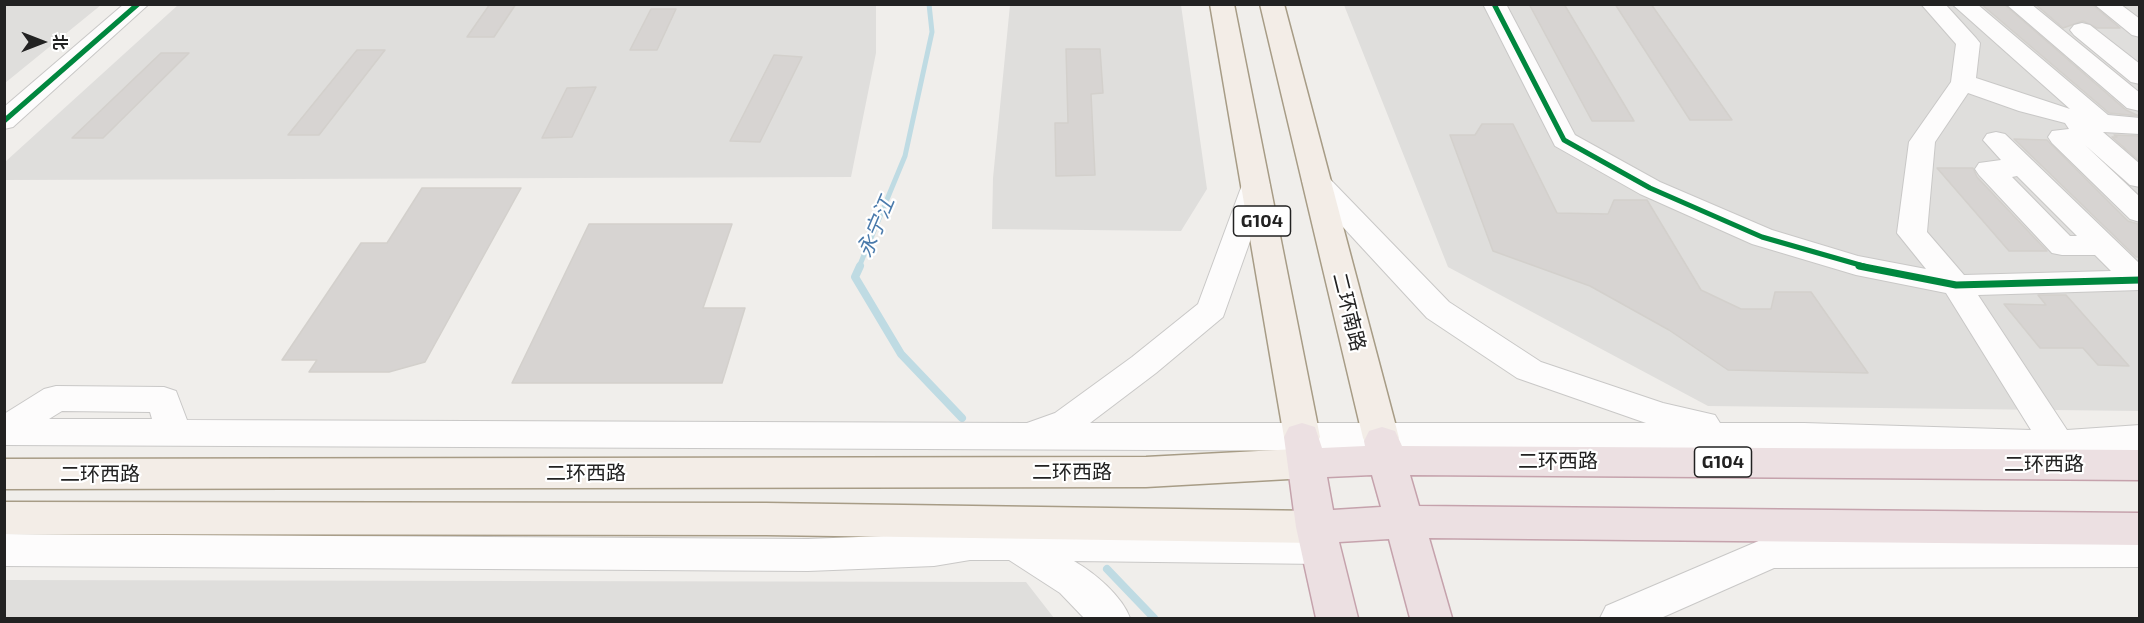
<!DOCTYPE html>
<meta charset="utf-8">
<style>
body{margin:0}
#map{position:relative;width:2144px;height:623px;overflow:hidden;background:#f0eeeb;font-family:"Exo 2","Noto Sans SC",sans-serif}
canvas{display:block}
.frame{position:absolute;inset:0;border:6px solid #222;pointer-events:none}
.north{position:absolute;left:12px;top:12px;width:60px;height:60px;-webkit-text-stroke:4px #fff;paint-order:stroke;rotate:90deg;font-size:16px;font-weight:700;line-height:24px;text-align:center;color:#222}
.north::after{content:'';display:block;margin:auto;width:21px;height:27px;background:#222;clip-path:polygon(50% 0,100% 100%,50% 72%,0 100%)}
</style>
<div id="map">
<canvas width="2144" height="623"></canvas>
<div class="frame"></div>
<div class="north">北</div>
</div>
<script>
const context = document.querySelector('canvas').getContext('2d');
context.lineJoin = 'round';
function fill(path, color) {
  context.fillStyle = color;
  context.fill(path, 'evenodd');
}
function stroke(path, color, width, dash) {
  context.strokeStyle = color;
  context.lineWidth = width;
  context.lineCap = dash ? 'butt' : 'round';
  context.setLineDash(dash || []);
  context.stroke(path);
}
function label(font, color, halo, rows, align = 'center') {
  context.font = font + ' "Exo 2","Noto Sans SC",sans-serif';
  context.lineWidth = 4.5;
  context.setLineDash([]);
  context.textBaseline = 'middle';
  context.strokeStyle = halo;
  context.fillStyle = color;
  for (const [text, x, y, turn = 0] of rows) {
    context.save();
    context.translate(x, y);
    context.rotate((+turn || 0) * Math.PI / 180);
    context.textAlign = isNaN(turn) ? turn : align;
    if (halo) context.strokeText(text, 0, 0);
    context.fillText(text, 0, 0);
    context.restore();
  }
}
const residential = new Path2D(`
 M5,4H101V5L5,83Z
 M178,5H876V53L851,177L5,180V162Z
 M1010,5H1181L1207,189L1181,231L992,229L993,178Z
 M1344,5H2139V411L1708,406L1448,267Z
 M4,580L1026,582L1054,618H5Z`);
const streamFar1 = new Path2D(`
 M859,267L905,156L932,32L929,4`);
const stream = new Path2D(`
 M860,266L855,277L901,354L962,418
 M1107,569L1154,618`);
const building = new Path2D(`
 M490,4H516L494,37H467Z
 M1529,4H1564L1634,121H1592Z
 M1615,4H1651L1732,120H1690Z
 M1981,4H2004L2126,110L2139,116L2109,113Z
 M2035,4H2092L2120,28H2097L2083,21L2063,28Z
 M651,9H676L657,50H630Z
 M1066,49H1100L1103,93L1091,94L1095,175L1056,176L1055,123H1068Z
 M357,50H385L319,135H288Z
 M161,53H189L103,138H72Z
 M774,55L802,57L760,142L730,141Z
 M596,87L572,137L542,138L567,88Z
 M1482,124H1513L1557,213L1608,214L1614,200H1647L1701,290L1741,309H1771L1775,292H1811L1868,373L1728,370L1669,330L1590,286L1493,251L1450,135H1475Z
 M2114,135L2139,136V161L2112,137H2117Z
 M2014,139L2047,140L2128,221L2138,224L2139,257H2136Z
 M1937,168H1973L1977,177L2047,251H2009Z
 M422,188H521L425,362L389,372H309L317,360H282L361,243H387Z
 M589,224H732L703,308H745L722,383H512Z
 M2038,295H2066L2129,366L2098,365L2083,348H2040L2004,304L2046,305Z`);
const minor = new Path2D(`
 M124,4H149L13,127L4,129V107Z
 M1483,4H1506L1575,135L1660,182L1772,230L1858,256L1926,269L1897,233L1909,142L1951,82L1956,44L1921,4H1945L1976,38L1980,43L1976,78L2070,109L1952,4H1977L2108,115L2140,118V134L2103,132L2140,164V187L2130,185L2085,145L2140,197V222L2130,219L2052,143L2048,137L2052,131L2069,129L2065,123L2019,111L1968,93L1935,142L1927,232L1964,275L2111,271L2095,255H2062L2052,253L1979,175L1975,169L1979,163L2001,160L1983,140L1987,134L1996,132L2005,134L2140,264V290L1978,295L2067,430L2140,425V451L2084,456L2080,468L2067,472L2054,468L2048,457L1804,449L1381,451L4,445V414L44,389L56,386L164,387L176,391L187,420L1027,423L1055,413L1132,357L1198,304L1242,185L1246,179L1256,177L1266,179L1270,185L1223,317L1156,373L1090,423H1646L1517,378L1427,318L1306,187L1302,181L1306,175L1316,173L1326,175L1449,302L1541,362L1663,403L1715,415L1720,423H1804L2031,430L1946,293L1856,275L1752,244L1640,194L1555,146ZM2017,176L2077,236H2070L2012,177ZM62,411L150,412L152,419H49Z
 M2006,4H2031L2140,93V111L2127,108Z
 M2094,4H2120L2140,19V37L2132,35Z
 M2082,23L2090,25L2140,64V84L2131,82L2074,35L2070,30L2074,25Z
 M970,528L1321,532L1335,537L1340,548L1335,559L1321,564L1074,561C1095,573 1122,596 1130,618H1084L1060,593L1009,560H970L934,566L808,571L4,566V534L808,539L934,534Z
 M1789,528L1804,536L2140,535V567L1774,568L1661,618H1600L1606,606Z`);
const major = new Path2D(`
 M1210,4H1234L1320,437L1315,447L1309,449L1320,453L1326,463L1320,473L1307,478L1146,487L4,489V459L1146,457L1296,449L1289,447L1284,437Z
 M1260,4H1284L1399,438L1394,448L1381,452L1368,448L1363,438Z
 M4,502L766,503L1316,511L1330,516L1336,527L1330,538L1316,543L766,535L4,534Z`);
const highway = new Path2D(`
 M1302,423L1315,427L1322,448L1365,446L1364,441L1369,431L1382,427L1395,431L1402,446L2140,450V480L1410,475L1419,506L2140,513V545L1429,538L1452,618H1410L1389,539L1339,542L1358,618H1316L1296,527L1284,437L1289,427ZM1372,475L1381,507L1333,510L1327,477Z`);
const cyclewayFar1 = new Path2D(`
 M1494,4L1564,140L1650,188L1762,237L1867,267
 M4,121L138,4`);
const cycleway = new Path2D(`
 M1859,266L1956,285L2140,280`);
const shields = [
 [1262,221,57],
 [1723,462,57]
];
const shieldNames = [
 ["G104",1262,221],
 ["G104",1723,462]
];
const streetNames = [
 ["二环南路",1349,312,76],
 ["二环西路",1558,461],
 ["二环西路",2044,464],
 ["二环西路",1072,472],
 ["二环西路",586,473],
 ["二环西路",100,474]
];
const waterNames = [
 ["永宁江",876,227,-67]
];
fill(residential, '#dfdedc');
stroke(streamFar1, '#bfdbe3', 5);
stroke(stream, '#bfdbe3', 8);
fill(building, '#d7d4d2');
stroke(building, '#d3d0cc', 1.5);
stroke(minor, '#c9c8c7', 2);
stroke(major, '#a79c86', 3);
stroke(highway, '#c5a2ac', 3);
fill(minor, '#fdfcfc');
fill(major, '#f3ede7');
fill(highway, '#ece0e2');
stroke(cyclewayFar1, '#00873e', 5);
stroke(cycleway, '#00873e', 7);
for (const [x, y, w] of shields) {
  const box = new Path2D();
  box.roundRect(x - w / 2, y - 15, w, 30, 4.5);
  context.fillStyle = '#fff';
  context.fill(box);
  stroke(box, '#222', 1.5);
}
label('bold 18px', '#222', null, shieldNames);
label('20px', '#222', '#fff', streetNames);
label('italic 21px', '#4a7aab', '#fff', waterNames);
</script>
